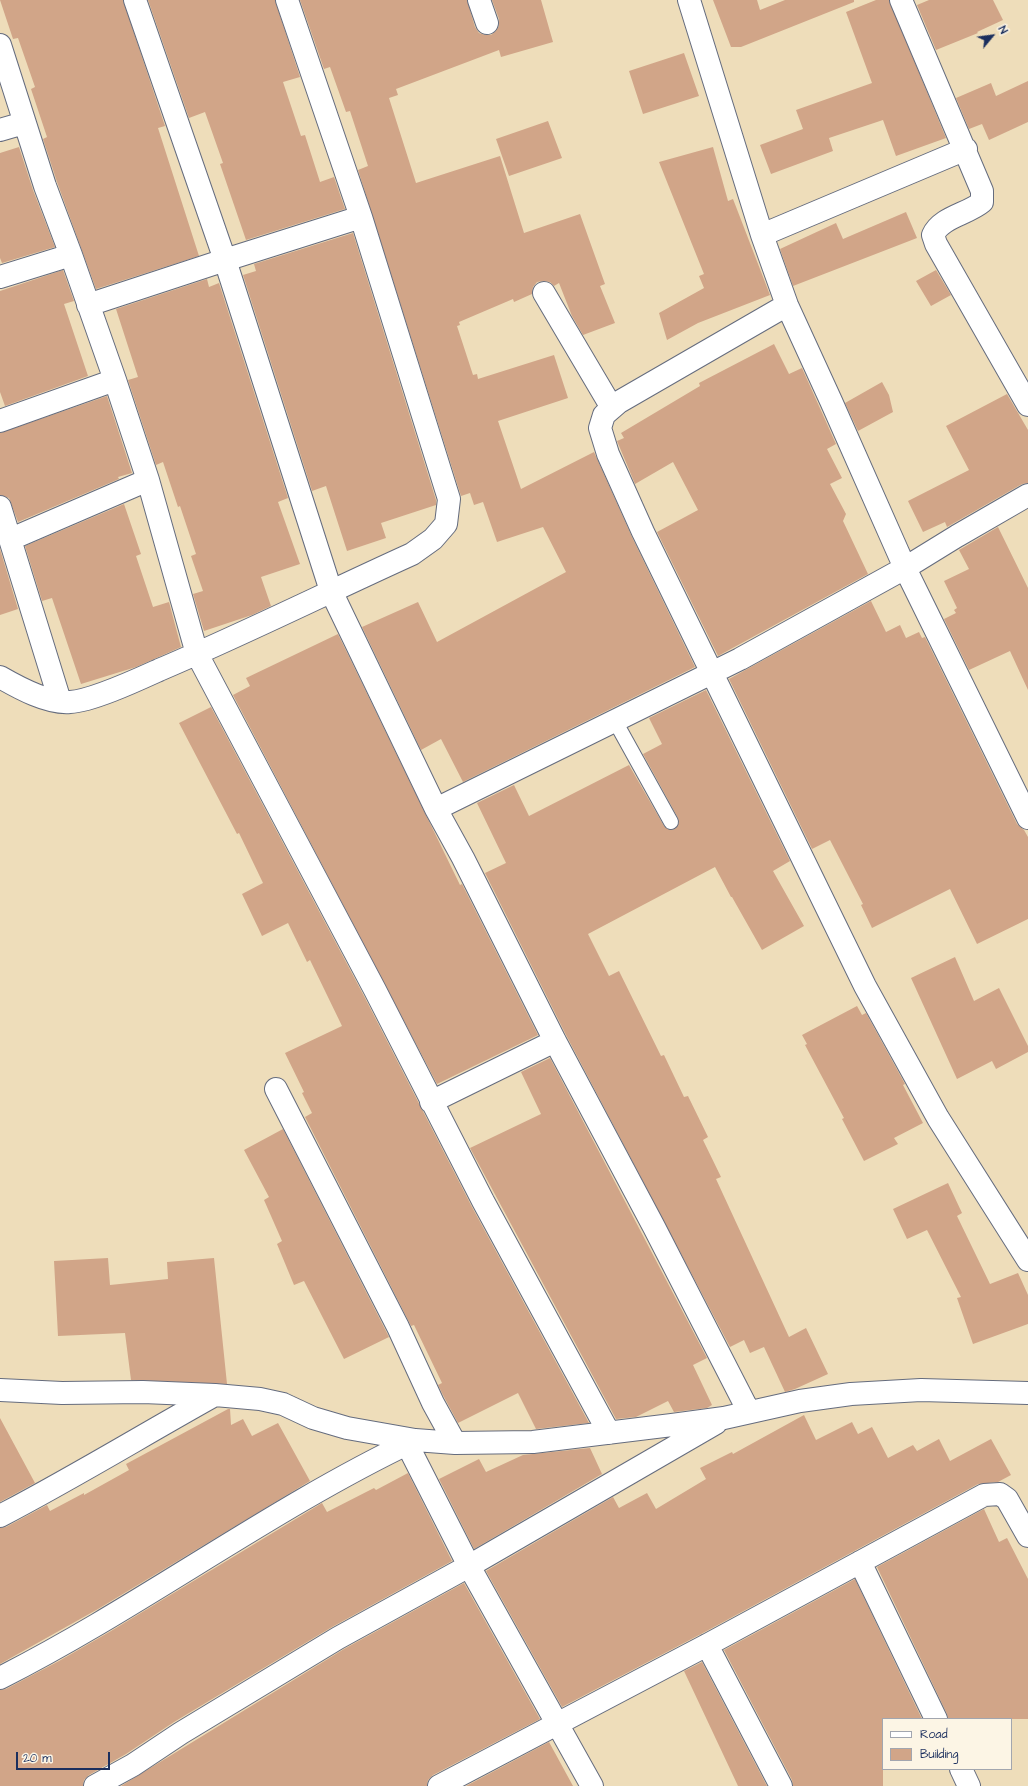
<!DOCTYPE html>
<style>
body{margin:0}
#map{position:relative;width:1028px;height:1786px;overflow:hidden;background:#eeddba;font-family:"Architects Daughter",sans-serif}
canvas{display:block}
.legend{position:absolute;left:882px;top:1718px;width:130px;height:52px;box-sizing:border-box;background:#fcf5e5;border:1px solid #a2a6af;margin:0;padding:5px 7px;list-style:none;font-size:12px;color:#1b2f5e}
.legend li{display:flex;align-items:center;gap:8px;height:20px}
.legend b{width:20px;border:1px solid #a2a6af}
.north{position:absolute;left:972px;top:16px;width:40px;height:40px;-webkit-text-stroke:3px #fcf5e5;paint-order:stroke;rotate:61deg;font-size:11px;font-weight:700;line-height:16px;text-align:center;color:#1b2f5e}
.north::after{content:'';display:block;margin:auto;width:14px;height:18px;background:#1b2f5e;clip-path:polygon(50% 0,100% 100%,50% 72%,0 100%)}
.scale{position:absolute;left:16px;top:1752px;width:94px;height:18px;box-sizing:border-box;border:2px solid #1b2f5e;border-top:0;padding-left:5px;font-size:12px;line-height:14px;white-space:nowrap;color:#1b2f5e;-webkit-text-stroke:3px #fcf5e5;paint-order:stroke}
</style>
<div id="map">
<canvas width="1028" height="1786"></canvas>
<ul class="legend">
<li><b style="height:5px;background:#fff"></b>Road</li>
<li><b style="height:11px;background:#d1a588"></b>Building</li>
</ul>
<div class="north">N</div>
<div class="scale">20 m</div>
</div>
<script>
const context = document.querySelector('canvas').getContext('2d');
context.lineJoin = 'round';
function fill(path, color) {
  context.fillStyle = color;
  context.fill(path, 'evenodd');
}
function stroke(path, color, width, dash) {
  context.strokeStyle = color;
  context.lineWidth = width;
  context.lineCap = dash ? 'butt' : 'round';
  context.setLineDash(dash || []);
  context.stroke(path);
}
const building = new Path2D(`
 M0,0H123L165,126L158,128L199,256L96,289L57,182L43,139L47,137L31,89L35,87L18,38L13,39Z
 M148,0H275L300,77L283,82L301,136L305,135L320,182L334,177L345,209L246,240L220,164L223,163L205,112L189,118Z
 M300,0H467L475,27L479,33L485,35H491L496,31L499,26V19L492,0H541L553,42L501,57L499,50L396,89L398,95L389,98L416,183L500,156L524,233L580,214L605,284L600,286L615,323L583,335L572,316L559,283L554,286L550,282L543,281L537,282L533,287L532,294L514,302L513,299L459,322L460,325L457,326L473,375L477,374L478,379L554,355L568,398L498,421L521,489L594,452L632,537L695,667L463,782L441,739L421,750L362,627L418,602L437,642L566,572L543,527L497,542L483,502L474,505L470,493L461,496L358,170L368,166L350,111L346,112L330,67L324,69Z
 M713,0H757L760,10L785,0H854V2L741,47H731Z
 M876,0H889L946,138L896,156L883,120L829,138L833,151L771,174L760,145L803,129L796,110L872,83L846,12Z
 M929,0H993L1003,20L977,32L978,33L936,50L917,5Z
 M684,53L699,96L643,114L629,71Z
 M1028,81V122L989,140L982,124L969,129L956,98L991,83L996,96Z
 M548,121L562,158L509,176L496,139Z
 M19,147L33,190L55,247L2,263L0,258V153Z
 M713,147L728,201L733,199L770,295L698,323L667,340L659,313L704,288L699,276L704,274L659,162Z
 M906,212L917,238L793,286L780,249L836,223L843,239Z
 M353,233L436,500V505L381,523L386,538L347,551L326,486L312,491L243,275L256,271L254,264Z
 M63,270L74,301L64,304L88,376L5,406L0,392V291Z
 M936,270L951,295L931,306L916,281Z
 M207,279L209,287L219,283L288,498L278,502L300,564L261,577L271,606L252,615L204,631L193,594L203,591L191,556L196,554L180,506L178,507L163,462L156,465L128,380L138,377L116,309Z
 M774,344L789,374L802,368L836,444L827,449L842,478L830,484L846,514L843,521L868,574L718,656L657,532L698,510L673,462L635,484L617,441L624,438L621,433L700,386L699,383Z
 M882,382L889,395L893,412L858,431L845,403Z
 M1007,394L1028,430V483L1022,484L947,527L945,522L923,532L908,501L969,470L946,426Z
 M107,396L132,473L118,477L119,479L18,522L9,498L0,495V433Z
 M124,504L141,554L136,556L153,607L169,602L181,647L136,667L81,684L52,598L42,601L25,546Z
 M998,527L1028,588V690L1010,651L969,670L944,619L956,613L954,610L957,608L944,581L969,569L959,550Z
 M0,549L18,609L0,615Z
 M871,601L886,632L900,625L906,638L919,632L922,638L925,637L1017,824L1024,830L1028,837V919L977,944L950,889L872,928L861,905L863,904L830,840L812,849L729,679Z
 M338,634L460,885L462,884L538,1035L437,1084L233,695L250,686L246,678Z
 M706,690L790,861L773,871L804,926L762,950L732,897H731L715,867L588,934L609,976L619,971L661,1056L664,1055L684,1097L688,1096L708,1137L703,1140L721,1177L716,1179L789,1337L806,1328L828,1374L795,1389L785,1392L764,1347L750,1353L744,1340L730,1347L566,1035L485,873L506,863L477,803L514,785L529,816L629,765L664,826L670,830L675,829L679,823L678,818L643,754L662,744L649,718Z
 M211,707L364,996L472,1207L589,1423L536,1429L518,1393L458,1423L444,1397L438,1385L442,1383L414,1325L411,1326L305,1117L312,1113L302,1093L304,1092L285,1053L342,1026L310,960L307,962L288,923L262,936L242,894L263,883L239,833L237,834L179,723Z
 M955,957L974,1001L999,988L1028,1046V1052L996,1069L992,1061L957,1079L911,978Z
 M857,1006L862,1015L866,1013L905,1084L903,1085L923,1123L894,1138L898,1144L864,1161L842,1119L844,1118L805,1045L807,1044L802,1035Z
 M550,1058L707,1358L693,1365L712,1405L707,1408L674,1412L668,1401L636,1417L616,1419L470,1148L541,1114L521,1072Z
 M283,1129L389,1337L344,1359L304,1281L294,1285L277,1244L282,1241L264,1200L269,1197L244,1150Z
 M948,1183L962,1213L957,1216L990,1284L1018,1273L1028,1295V1324L973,1344L957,1298L961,1297L927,1230L907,1239L893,1209Z
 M108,1258L110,1285L168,1279L167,1262L214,1258L227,1384L131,1380L125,1333L58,1336L54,1261Z
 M228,1409H230L231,1425L243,1419L252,1436L278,1423L310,1481L98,1609L0,1664V1528L6,1527L47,1505L50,1511L84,1493V1495L129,1470L126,1464Z
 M804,1415L816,1440L852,1422L858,1434L872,1427L888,1458L913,1445L917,1451L939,1439L950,1461L991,1439L1011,1475L998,1482L978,1484L701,1634L562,1707L486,1571L613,1497L619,1508L647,1493L656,1509L706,1479L700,1468L732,1452L733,1454Z
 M0,1418L35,1483L0,1502Z
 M590,1448L602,1474L474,1549L439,1479L479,1459L486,1472L523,1455Z
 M408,1473L452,1561L332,1627L174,1722L126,1754L89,1775L84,1780L83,1786H0V1690L6,1689L59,1661L111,1631L322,1503L327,1512L374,1488L376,1490Z
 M984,1509L999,1542L1007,1538L1028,1579V1719H948L947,1714L877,1567Z
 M855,1579L922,1719H883V1786H793L792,1780L724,1650Z
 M464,1583L540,1719L433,1775L428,1780L427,1786H121L344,1649Z
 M702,1662L767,1786H738L684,1671Z
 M549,1742L573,1786H466Z`);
const service = new Path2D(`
 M615,721L671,822`);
const minor = new Path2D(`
 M135,0L225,260L331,591L436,809L463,858L555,1041L654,1227L749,1412
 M479,0L487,23
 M689,0L762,235L787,305L831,401L905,568L1028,818
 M901,0L982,191V202C968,214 941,217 933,235L936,244L1028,405
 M0,45L45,186L71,255L115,380L148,480L197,654L375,990L483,1201L609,1433
 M0,130L24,123
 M762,235L966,149
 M0,277L71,255
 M544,293L612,408
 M88,305L225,260L361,217
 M787,305L619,402L604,415L600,428L608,454L643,532L865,986L938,1118L1028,1260
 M0,421L115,380
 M0,507L60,701
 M11,539L148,480
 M0,677C19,688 48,704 70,702C92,701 137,680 159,670C244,634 328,592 412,554L433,539L446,524L449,499L361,217L287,0
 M436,809L740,659L905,568L957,536L1028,495
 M276,1089L398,1327L433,1403L455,1443
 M431,1102L555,1041
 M0,1390L62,1393L143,1392L215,1395L260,1399L283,1404L313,1418L347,1428L415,1440L455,1443L533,1442L672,1425L724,1418L800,1401L851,1394L921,1390L1028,1393
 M407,1444L469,1566L592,1786
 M0,1516C73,1478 143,1435 215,1395
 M860,1562L936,1719
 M707,1645L781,1786
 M0,1678C142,1606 270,1509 415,1440
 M961,1769L969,1786
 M95,1786L133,1765L181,1733L338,1638L469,1566L716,1423
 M439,1786L707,1645L984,1495L1000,1494L1007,1499L1028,1536`);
fill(building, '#d1a588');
stroke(service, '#656c7e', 16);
stroke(minor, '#656c7e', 24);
stroke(service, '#fff', 14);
stroke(minor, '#fff', 22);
</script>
